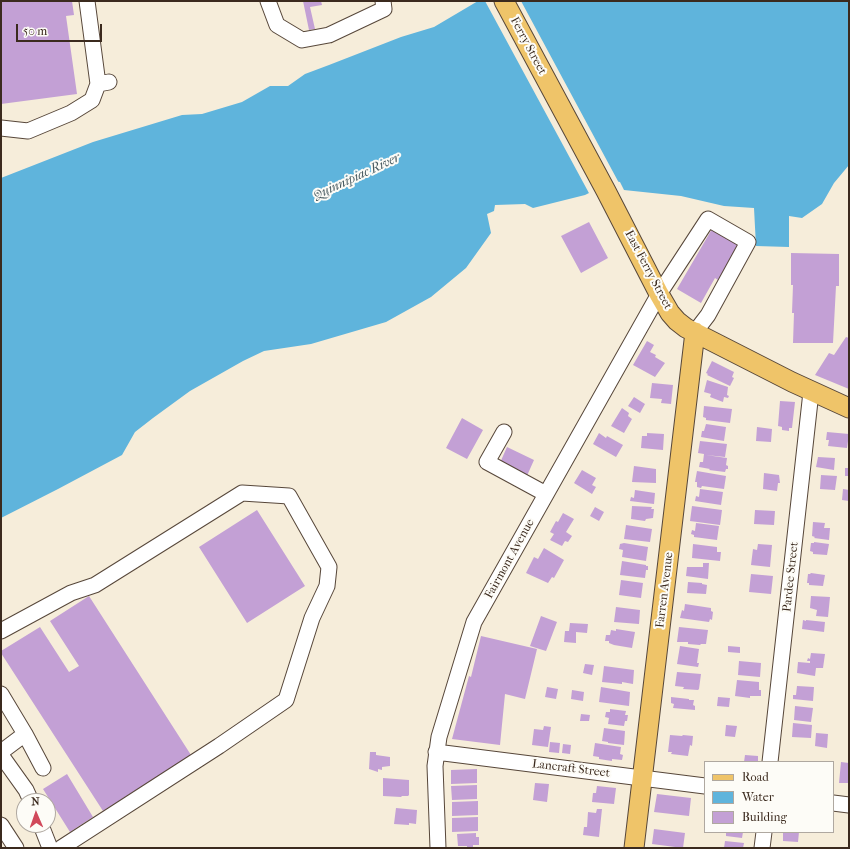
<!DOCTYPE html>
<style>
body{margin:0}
#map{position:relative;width:850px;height:849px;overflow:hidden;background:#f6edda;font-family:"IM FELL French Canon",serif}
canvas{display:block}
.frame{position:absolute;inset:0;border:2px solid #3b2a1e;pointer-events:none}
.legend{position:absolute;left:704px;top:761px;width:130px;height:72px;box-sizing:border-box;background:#fdfcf7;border:1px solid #afa8a0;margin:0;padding:5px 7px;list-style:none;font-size:12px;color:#3b2a1e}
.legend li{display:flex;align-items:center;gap:8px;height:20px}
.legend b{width:20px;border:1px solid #afa8a0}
.north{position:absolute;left:16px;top:793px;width:40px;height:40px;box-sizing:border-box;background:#fdfcf7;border:1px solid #afa8a0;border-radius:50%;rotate:358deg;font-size:11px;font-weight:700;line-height:16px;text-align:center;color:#3b2a1e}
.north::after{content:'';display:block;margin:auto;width:14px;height:18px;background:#d1495b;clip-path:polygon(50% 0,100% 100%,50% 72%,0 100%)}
.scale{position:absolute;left:16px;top:24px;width:86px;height:18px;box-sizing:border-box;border:2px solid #3b2a1e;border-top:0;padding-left:5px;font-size:12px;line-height:14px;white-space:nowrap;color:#3b2a1e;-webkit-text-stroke:3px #fdfcf7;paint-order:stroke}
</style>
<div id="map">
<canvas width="850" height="849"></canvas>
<div class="frame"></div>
<ul class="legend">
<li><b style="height:5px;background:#efc469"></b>Road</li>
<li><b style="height:11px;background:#5fb4dc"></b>Water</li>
<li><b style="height:11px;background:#c3a0d5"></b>Building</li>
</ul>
<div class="north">N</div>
<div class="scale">50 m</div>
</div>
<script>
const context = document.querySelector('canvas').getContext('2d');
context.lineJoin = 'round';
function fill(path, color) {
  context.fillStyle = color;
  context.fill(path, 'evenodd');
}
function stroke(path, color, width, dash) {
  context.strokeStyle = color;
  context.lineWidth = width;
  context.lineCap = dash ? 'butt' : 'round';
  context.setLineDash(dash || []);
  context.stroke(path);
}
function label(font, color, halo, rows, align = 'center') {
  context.font = font + ' "IM FELL French Canon",serif';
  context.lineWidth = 4;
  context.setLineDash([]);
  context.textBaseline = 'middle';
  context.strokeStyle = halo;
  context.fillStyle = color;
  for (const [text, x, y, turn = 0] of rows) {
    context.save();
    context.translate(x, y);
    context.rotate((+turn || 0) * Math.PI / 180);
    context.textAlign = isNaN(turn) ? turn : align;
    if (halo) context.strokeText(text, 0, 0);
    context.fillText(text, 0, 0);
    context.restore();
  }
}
const water = new Path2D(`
 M478,1H849V165L834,183L822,204L802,218L789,216V247L756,246L754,208L724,206L681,196L624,190L620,182L613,181L585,195L533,208L525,204L495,205L494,211L487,214L491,233L466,268L431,297L386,322L311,344L264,351L243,361L190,391L153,418L135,432L122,455L58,489L1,518V178L93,142L182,115L202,114L242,102L270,86H288L305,74L329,65L401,37L434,27Z`);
const pier = new Path2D(`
 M485,1H521L619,183H613L590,195Z`);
const building = new Path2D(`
 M1,1H72L74,15L66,16L77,94L1,104Z
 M303,1H321L322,5L310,7L315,29L309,30Z
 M589,222L608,258L581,273L561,236Z
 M712,229L739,244L718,280L715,278L701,303L677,289Z
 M791,253L839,254V286H836L833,343H793L794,313H792L793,285H791Z
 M846,337L849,338V389L815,375L829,353L834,355Z
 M647,341L654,345L650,352L656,355L655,357L665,363L655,377L633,365Z
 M712,361L734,372L732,377L734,378L730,386L707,375L708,374L706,373Z
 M707,380L728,387L727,395L729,396L728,398L724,397L723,402L710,397L711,394L704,392Z
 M652,383L673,385L671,404L661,403L662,399L650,398Z
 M634,397L645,404L640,413L628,406Z
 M780,401L795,402L792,428H789V431L782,430V427L778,426Z
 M704,406L732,409L730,423L706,420V418L703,417Z
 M622,408L629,413L628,416L632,419L624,433L611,426Z
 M462,418L483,430L467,459L446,448Z
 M706,424L726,427L724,441L701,437L702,431H704Z
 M757,427L772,429L771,442L756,441Z
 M827,432L849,434L847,448L828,446L829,440H826Z
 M599,433L606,438L607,436L623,445L616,457L593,444Z
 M647,433L664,434L663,450L641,448L642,436H647Z
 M700,441L727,444L725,457L706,455L727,458L726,465L728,466V469H726L725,472L709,470L710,469L699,467L700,462H703L704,454L698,453Z
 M507,447L534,460L526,478L499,465Z
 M818,457L835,458L834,470L816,467Z
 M634,466L656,469V483L632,482Z
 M845,468H849V476H845Z
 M582,470L596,478L592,485L596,487L592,494L574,483Z
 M697,471L726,476L724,489L702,486L701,488L697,487V482H695Z
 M764,473L779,475L780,483H778L777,491L763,489Z
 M821,475L837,476L835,490L820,489Z
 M700,489L723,492L721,505L695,501L696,496L699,497Z
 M843,489L849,490V501L842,500Z
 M635,490L655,493L654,504L630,501L631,497L634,498Z
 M632,506L652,507L651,509H654L653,518L646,519L645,521L631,519Z
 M692,506L722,510L720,525L690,521Z
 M595,507L604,512L599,521L590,516Z
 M257,510L305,586L247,623L199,547Z
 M755,510L775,511L774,525L754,524Z
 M563,513L574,519L566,532L572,536L568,542L565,541L562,546L550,540L554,534L550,532L556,521L558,522Z
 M813,522L825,523L824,528H830L829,540L814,538L815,537L812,536Z
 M696,523L719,526L717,540L694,537V535L691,534L692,530L695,531Z
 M626,525L652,529L650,542L624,539Z
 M814,542L829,544L827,555L813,554V552L810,551L811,543H814Z
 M624,543L648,547L646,561L622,557L623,550L619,549L620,544Z
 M693,544L717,547V552H721L720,561L692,558Z
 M758,544L772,545L770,567L751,565L753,549L757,550Z
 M544,548L564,560L554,578L552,577L548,583L526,573L534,557L538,559Z
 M622,561L646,565V566H648V570H646L645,578L620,575Z
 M703,563H709L708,579L686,576L687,567H703Z
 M811,573L825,575L823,586L809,585V583H807L808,574H810Z
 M751,574L773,576L771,594L749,592Z
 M621,580L643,583L641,598L619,595Z
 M688,582L702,583V584L707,585L706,594L687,593Z
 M89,596L191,755L103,811L1,653V651L40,627L69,672L79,666L50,621Z
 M811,596L830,597L828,617L816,616L817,610L810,608Z
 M685,604L711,608V611L713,612L712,620L710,619L709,622L680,618L682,610L684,611Z
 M616,607L640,610L639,624L614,622Z
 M541,616L557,622L546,651L530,646Z
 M803,620L806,621V620L825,622L824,632L802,629Z
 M570,623L588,624L587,633L576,632V643L564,642L565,631H569Z
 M679,627L708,630L706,644H701L700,645L688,644V642H677Z
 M616,629L635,632L632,648L614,645L609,643V641H605L606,635H610L611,630L616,631Z
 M481,636L537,649L525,699L505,694L500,745L452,739L469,676L471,677Z
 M680,646L699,649L697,663H699L698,667L677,664Z
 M728,646L740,647V653L728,652Z
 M811,653L825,654L823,668H816L815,676L797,673L798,662L810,663V661H807L808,658L810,659Z
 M739,661L761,663L760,677L738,675Z
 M585,664L594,665L592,675L583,673Z
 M604,666L634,670L633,684L622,682V684L602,682Z
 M677,672L701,674L699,689L698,690L683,689L684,687L675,686Z
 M737,680L759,682V690H761V696H750V698L735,696Z
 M797,686L814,687L813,701L793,699V695H796Z
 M547,687L558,689L556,699L545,697Z
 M601,687L630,692L629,706L599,702Z
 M572,690L584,692L583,701L571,699Z
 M671,697L689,699V700H694L693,705L695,706V710L673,708L674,704L671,703Z
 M718,697L730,698L729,707L717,706Z
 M795,706L813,708L811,722L794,720Z
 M610,709L626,711L625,715H628L627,721H625L624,726L608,724L609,718L605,717L606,712H610Z
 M581,714L590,715L589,721H580Z
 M793,723L812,725L811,738L792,737Z
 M726,725L737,726L735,737L725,736Z
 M544,726L551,727L548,747L532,745L534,729L543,730Z
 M604,728L625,731L624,745L608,743V742L602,741Z
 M816,733L828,734L827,748L815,746Z
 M670,735L682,736L683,735L693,736L692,746L690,745L688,756L671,754L672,752H668Z
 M550,742L560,743L559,753L549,752Z
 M595,743L621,747L620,754L623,755L622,760L612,759V761L599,759V757L593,756Z
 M563,744L571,745L570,754L562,753Z
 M370,752H376V755L390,757V766L382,767V770L378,769V772L369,769Z
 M745,755L758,756V762H744Z
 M841,762L849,763V783H839Z
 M477,769V783L451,784V770Z
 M67,774L93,817L70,832L43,789Z
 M383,778L409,780V795L408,796H402L401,797L383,796Z
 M535,783L549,784L547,802L533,800Z
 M477,785V799L452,800L451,786Z
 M597,786L616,788L614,804L592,802L593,793H596Z
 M657,794L691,798L689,816L654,812Z
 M478,801V815L452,816V802Z
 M396,808L417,810L416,824L409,823V825L394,824Z
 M597,809H602L599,837L583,835L584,827H587L588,812L596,813Z
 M478,817V831L452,832V818Z
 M654,829L685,833L683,848L652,844Z
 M726,832H743L742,838L726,836Z
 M783,832H799L798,842L783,841Z
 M476,833V837H479V845H473V847L467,848V846H458L457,834Z
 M725,841L744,843L743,848H724Z`);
const minor = new Path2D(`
 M87,1L98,84L109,82
 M268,1L277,25L302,40L329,35L384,9L383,1
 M1,128L28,131L71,113L92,100L98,84
 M504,432L487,462L546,494
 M1,631L71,593L95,585L242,493L289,496L329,567L327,586L312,618L286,700L219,746L61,848
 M1,694L25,734L1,752
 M25,734L43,768
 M436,752L705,786
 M1,755L26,790L31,801
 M770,762L811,392
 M833,803L849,805
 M1,825L16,848
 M41,825L50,848
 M438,848L435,766L439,737L474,622L659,294L708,219L748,242L708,315L695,332
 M762,848L764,832`);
const major = new Path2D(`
 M504,1L606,191L659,294L670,313L677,321L686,328L792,382L849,408
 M634,848L695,332`);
const streetNames = [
 ["Ferry Street",528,46,62],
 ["East Ferry Street",648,270,62],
 ["Fairmont Avenue",510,559,-61],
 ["Pardee Street",791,577,-84],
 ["Farren Avenue",665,590,-83],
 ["Lancraft Street",571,769,7]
];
const waterNames = [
 ["Quinnipiac River",357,177,-25]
];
fill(water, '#5fb4dc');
fill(pier, '#f6edda');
fill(building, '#c3a0d5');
stroke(minor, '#57473a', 17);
stroke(major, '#57473a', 21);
stroke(minor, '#fff', 15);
stroke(major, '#efc469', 19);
label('12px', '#3b2a1e', '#fdfcf7', streetNames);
label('italic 13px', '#485a60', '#fdfcf7', waterNames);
</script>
